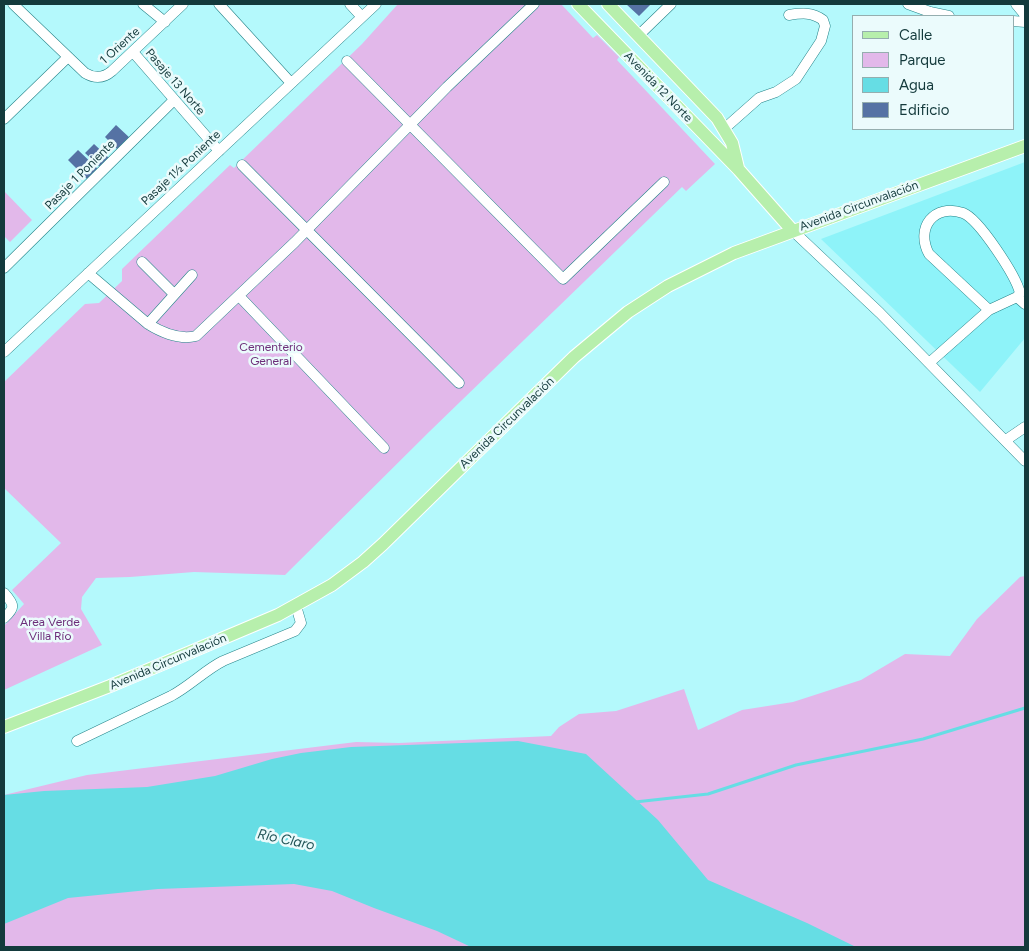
<!DOCTYPE html>
<meta charset="utf-8">
<style>
body{margin:0}
#map{position:relative;width:1029px;height:951px;overflow:hidden;background:#b4f9fc;font-family:Figtree,sans-serif}
canvas{display:block}
.frame{position:absolute;inset:0;border:5px solid #143a3c;pointer-events:none}
.legend{position:absolute;left:852px;top:15px;width:162px;height:115px;box-sizing:border-box;background:#ebfbfc;border:1px solid #95aeaf;margin:0;padding:6px 9px;list-style:none;font-size:15px;color:#143a3c}
.legend li{display:flex;align-items:center;gap:10px;height:25px}
.legend b{width:25px;border:1px solid #95aeaf}
</style>
<div id="map">
<canvas width="1029" height="951"></canvas>
<div class="frame"></div>
<ul class="legend">
<li><b style="height:6px;background:#b7efac"></b>Calle</li>
<li><b style="height:14px;background:#e2b8ea"></b>Parque</li>
<li><b style="height:14px;background:#66dde4"></b>Agua</li>
<li><b style="height:14px;background:#5572a4"></b>Edificio</li>
</ul>
</div>
<script>
const context = document.querySelector('canvas').getContext('2d');
context.lineJoin = 'round';
function fill(path, color) {
  context.fillStyle = color;
  context.fill(path, 'evenodd');
}
function stroke(path, color, width, dash) {
  context.strokeStyle = color;
  context.lineWidth = width;
  context.lineCap = dash ? 'butt' : 'round';
  context.setLineDash(dash || []);
  context.stroke(path);
}
function label(font, color, halo, rows, align = 'center') {
  context.font = font + ' Figtree,sans-serif';
  context.lineWidth = 5;
  context.setLineDash([]);
  context.textBaseline = 'middle';
  context.strokeStyle = halo;
  context.fillStyle = color;
  for (const [text, x, y, turn = 0] of rows) {
    context.save();
    context.translate(x, y);
    context.rotate((+turn || 0) * Math.PI / 180);
    context.textAlign = isNaN(turn) ? turn : align;
    if (halo) context.strokeText(text, 0, 0);
    context.fillText(text, 0, 0);
    context.restore();
  }
}
const built = new Path2D(`
 M1025,162V338L980,392L821,239Z`);
const green = new Path2D(`
 M398,4H561L593,38L597,35L619,57L617,60L715,164L686,191L682,187L430,431L285,575L194,572L130,577L96,578L82,597L81,609L102,645L4,690V626L24,604L12,590L61,543L4,488V382L85,304L99,303L122,281V269L230,165L234,168L362,44Z
 M4,191L32,220L10,242L4,236Z
 M1025,576V947H4V795L87,775L356,742L399,743L551,736L559,727L579,714L616,711L684,689L698,730L742,710L793,702L861,680L905,654L950,656L977,619L1020,577Z`);
const water = new Path2D(`
 M518,741L586,754L658,820L708,880L807,923L856,947H471L437,931L374,908L332,891L294,884L158,889L68,898L4,924V795L44,791L147,787L215,776L272,759L301,753L351,747Z`);
const stream = new Path2D(`
 M635,802L708,794L796,765L923,739L1025,708`);
const building = new Path2D(`
 M626,4H651L639,16Z
 M116,125L131,139L119,151L105,137Z
 M94,144L109,158L100,167L85,153Z
 M78,150L98,169L88,180L68,160Z`);
const minor = new Path2D(`
 M13,4L85,73C95,79 104,78 112,71L183,4
 M143,4L165,22
 M219,4L291,83
 M350,4L362,17
 M908,4L930,12L949,16
 M1016,4L1025,15
 M1013,21L1025,22
 M639,35L671,4
 M133,52L219,151
 M347,61L563,279L664,182
 M4,119L68,57
 M724,129L759,98L776,92L796,79L821,41L825,26L823,20C812,12 802,13 789,15
 M242,165L459,383
 M792,230L880,313L1025,461
 M142,262L174,294
 M4,268L174,100
 M88,273L148,324C161,332 180,340 196,336L295,242L447,87L534,4
 M239,296L384,448
 M1017,297L1025,304
 M148,324L192,275
 M4,352L376,4
 M929,363L989,310L1017,297L1020,293C1016,276 979,219 963,213C934,203 915,228 929,254L989,310
 M1006,440L1025,427
 M4,593C15,605 15,608 4,618
 M77,741L171,696C190,686 205,670 223,661L295,631L301,623L296,606`);
const major = new Path2D(`
 M578,4L739,170L792,230
 M608,4L717,118L732,143L738,168
 M4,727L110,686L278,615L332,585L363,562L383,544L574,357L628,312L668,286L734,253L1025,146`);
const streetNames = [
 ["1 Oriente",120,46,-42],
 ["Pasaje 13 Norte",175,82,49],
 ["Avenida 12 Norte",658,87,46],
 ["Pasaje 1½ Poniente",181,168,-43],
 ["Pasaje 1 Poniente",80,175,-45],
 ["Avenida Circunvalación",859,206,-20],
 ["Avenida Circunvalación",507,423,-44],
 ["Avenida Circunvalación",168,662,-23]
];
const parkNames = [
 ["Cementerio",271,347],
 ["General",271,361],
 ["Area Verde",50,622],
 ["Villa Río",50,636]
];
const waterNames = [
 ["Río Claro",286,840,12]
];
fill(built, '#8ef3f9');
fill(green, '#e2b8ea');
fill(water, '#66dde4');
stroke(stream, '#66dde4', 3);
fill(building, '#5572a4');
stroke(minor, '#248388', 11);
stroke(major, '#fff', 14);
stroke(minor, '#fff', 10);
stroke(major, '#b7efac', 12);
label('12px', '#143a3c', '#ebfbfc', streetNames);
label('12px', '#6d2d79', '#ebfbfc', parkNames);
label('italic 14px', '#225558', '#ebfbfc', waterNames);
</script>
